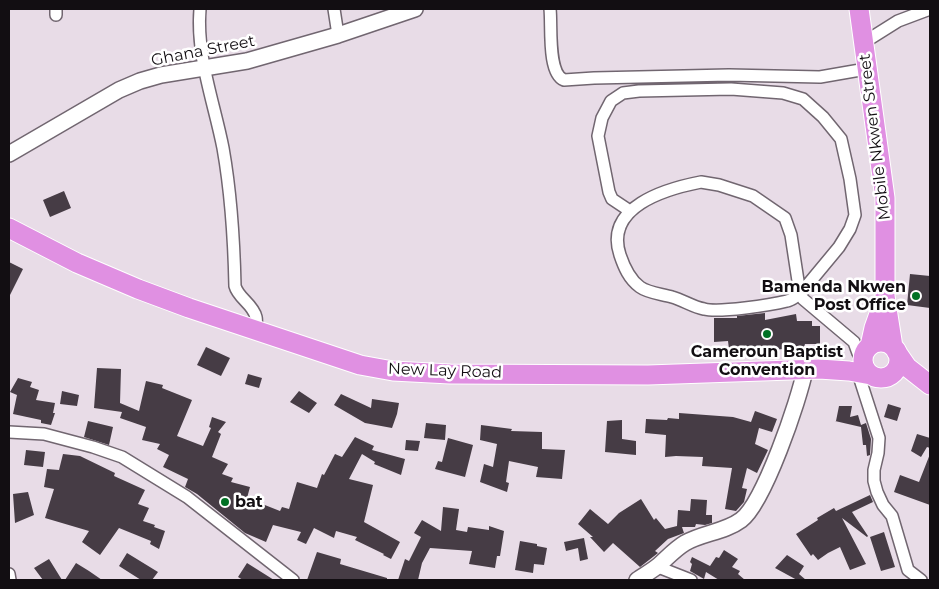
<!DOCTYPE html>
<style>
body{margin:0}
#map{position:relative;width:939px;height:589px;overflow:hidden;background:#e8dce7;font-family:Montserrat,sans-serif}
canvas{display:block}
.frame{position:absolute;inset:0;border:10px solid #120e12;pointer-events:none}
</style>
<div id="map">
<canvas width="939" height="589"></canvas>
<div class="frame"></div>
</div>
<script>
const context = document.querySelector('canvas').getContext('2d');
context.lineJoin = 'round';
function fill(path, color) {
  context.fillStyle = color;
  context.fill(path, 'evenodd');
}
function stroke(path, color, width, dash) {
  context.strokeStyle = color;
  context.lineWidth = width;
  context.lineCap = dash ? 'butt' : 'round';
  context.setLineDash(dash || []);
  context.stroke(path);
}
function label(font, color, halo, rows, align = 'center') {
  context.font = font + ' Montserrat,sans-serif';
  context.lineWidth = 5;
  context.setLineDash([]);
  context.textBaseline = 'middle';
  context.strokeStyle = halo;
  context.fillStyle = color;
  for (const [text, x, y, turn = 0] of rows) {
    context.save();
    context.translate(x, y);
    context.rotate((+turn || 0) * Math.PI / 180);
    context.textAlign = isNaN(turn) ? turn : align;
    if (halo) context.strokeText(text, 0, 0);
    context.fillText(text, 0, 0);
    context.restore();
  }
}
const building = new Path2D(`
 M64,191L71,208L50,217L43,200Z
 M9,262L23,269L9,297Z
 M910,274L930,276V308L907,305Z
 M765,313V320L796,314L797,321H812V326H820V344H805L804,347L773,350L729,349L728,341L714,342V318H737V316Z
 M206,347L230,358L221,376L197,365Z
 M97,368L121,369L120,403L139,411L146,381L163,385L162,388L192,400L177,436L203,446L211,428L209,427L212,417L226,422L218,432L221,434L212,457L228,464L222,474L233,478L231,482L250,487L247,498L280,511L282,507L289,509L297,482L317,488L322,474L324,475L335,454L342,457L355,437L374,446L372,450L405,459L401,475L374,464L375,462L362,454L349,479L373,485L364,522L400,542L391,559L383,555L384,554L355,540L357,537L336,531L334,538L314,528L306,544L297,540L301,532L273,525L266,542L245,533L197,494L185,487L188,479L163,467L169,455L157,449L160,444L142,440L146,427L120,418L122,412L94,408Z
 M248,374L262,378L259,388L245,384Z
 M18,378L32,382L30,387L39,390L36,400L55,403L53,413H55L51,425L41,423V420L13,414L17,395L10,392Z
 M62,391L79,395L77,406L60,404Z
 M299,391L317,403L309,413L290,402Z
 M341,394L371,408L372,399L399,403L397,414L392,428L365,423L334,405Z
 M888,404L901,408L897,421L884,417Z
 M839,406H852L850,417L858,415L861,425L866,423L871,439L870,455L867,456L866,445H863L861,427L835,421H836Z
 M755,411L777,419L772,432L759,428L755,444L768,450L757,473L747,468L742,488L747,489L744,502L736,511L725,509L732,468L702,466L703,457L676,456L665,457L666,435L645,433L646,419L667,420L668,418L679,419V413L733,417L751,422Z
 M622,420V439L636,441V455L605,452L607,421Z
 M88,421L113,427L109,445L84,437Z
 M426,423L446,425L445,440L424,438Z
 M481,425L512,429L511,431L542,432V449L565,450L562,479L536,477L538,467L509,461L506,482L509,483L507,492L480,482L484,464L493,467L497,444L480,440Z
 M917,434L930,438V448L927,447L921,457L911,451Z
 M448,438L473,445L465,477L435,469L438,461L442,462Z
 M406,440L420,441L418,451L405,450Z
 M26,450L45,452L43,467L24,465Z
 M63,454L80,456L115,473L114,476L145,490L138,504L149,508L143,521L155,525L154,527L165,531L159,549L150,544L151,541L119,528L100,555L82,542L89,531L45,518L54,489L44,487L47,469L59,470Z
 M930,454V505L894,492L900,475L919,482Z
 M28,492L34,515L15,523L13,494Z
 M870,495L873,502L852,512L868,536L867,537L842,518L866,564L850,570L840,547L828,553L818,560L813,554L811,556L796,534L818,520L817,518L834,508L836,511Z
 M641,499L654,520L656,518L665,529L677,526L678,510L690,511L691,499L707,500L706,515H712V523L705,525L696,524L695,527H682L684,533L668,539L655,551L658,553L640,567L613,543L604,552L590,537H593L578,524L590,509L608,524L619,513Z
 M443,507L459,509L456,530L467,532L468,527L489,530V526L504,531L500,556H497L495,568L469,564L472,551L430,548L422,563L418,580H398L405,559L409,561L421,537L414,533L422,520L441,531Z
 M884,532L895,567L881,571L870,537Z
 M584,538L588,559L580,561L578,548L566,551L564,542Z
 M520,541L537,544V546L547,548L544,565L534,564L533,573L515,570Z
 M724,550L738,559L732,567L740,571L738,574L745,580H719L706,572L704,579L690,571L692,564L690,562L692,557L710,566L716,557L719,558Z
 M317,552L341,559L340,564L387,578V580H307Z
 M127,553L158,572L152,580H141L119,566Z
 M787,555L804,566L799,574L806,580H797L775,568Z
 M49,559L62,580H43L34,568Z
 M76,563L89,571L102,580H65Z
 M247,563L274,580H243L238,577Z`);
const minor = new Path2D(`
 M56,9V15
 M200,9C196,56 214,102 223,148C231,193 234,240 235,286C238,298 253,304 256,317C257,321 256,326 256,330
 M334,9L338,35
 M550,9C552,25 547,73 564,80L594,78L729,75L820,77L866,69
 M863,43L898,21L930,9
 M701,182L719,185L753,196L785,218L791,235L800,294C796,296 792,300 787,301C771,305 719,313 704,309C693,307 683,300 672,297C662,294 648,293 640,287C629,279 624,267 620,255C604,207 665,189 701,182Z
 M630,211L612,199L609,192L598,136L602,118L611,101L623,93L639,91L731,89L783,93L803,99L823,117L841,139L850,179L855,215L850,229L839,247L800,294L803,299L854,342L858,353
 M858,373L879,438L878,453L874,470V481L877,492L883,505L892,516L908,570L921,580
 M9,432L44,434L93,447L122,457L187,497L293,580
 M658,567L691,580
 M9,574L10,580`);
const tertiary = new Path2D(`
 M9,154L119,90L140,81L161,75L247,61L338,35L415,9
 M637,580C644,575 652,571 659,565C667,558 675,549 685,543C702,533 725,532 741,520C764,503 799,400 805,370`);
const trunk = new Path2D(`
 M859,9L885,198V296L893,347
 M9,228L77,263L138,289L189,308L360,365L393,371L450,374L648,375L819,369L849,371L871,375
 M863 360a18 18 0 1 1 36 0a18 18 0 1 1-36 0Z
 M870,346L874,328L885,297
 M896,351L907,367L930,385`);
const markers = [
 [916,296,5,"#007124"],
 [767,334,5,"#007124"],
 [225,502,5,"#007124"]
];
const streetNames = [
 ["Ghana Street",203,51,-11],
 ["Mobile Nkwen Street",875,137,-97],
 ["New Lay Road",445,371,2]
];
const poiNames = [
 ["Bamenda Nkwen",906,287],
 ["Post Office",906,305],
 ["Cameroun Baptist",767,352,"center"],
 ["Convention",767,370,"center"],
 ["bat",235,502,"left"]
];
fill(building, '#463c45');
stroke(minor, '#716670', 14);
stroke(tertiary, '#716670', 18);
stroke(trunk, '#fff', 21);
stroke(minor, '#fff', 11);
stroke(tertiary, '#fff', 15);
stroke(trunk, '#e090e2', 19);
for (const [x, y, r, color] of markers) {
  const dot = new Path2D();
  dot.arc(x, y, r, 0, 2 * Math.PI);
  context.fillStyle = color;
  context.fill(dot);
  stroke(dot, '#fff', 2);
}
label('16px', '#120e12', '#fff', streetNames);
label('bold 16px', '#120e12', '#fff', poiNames, 'right');
</script>
